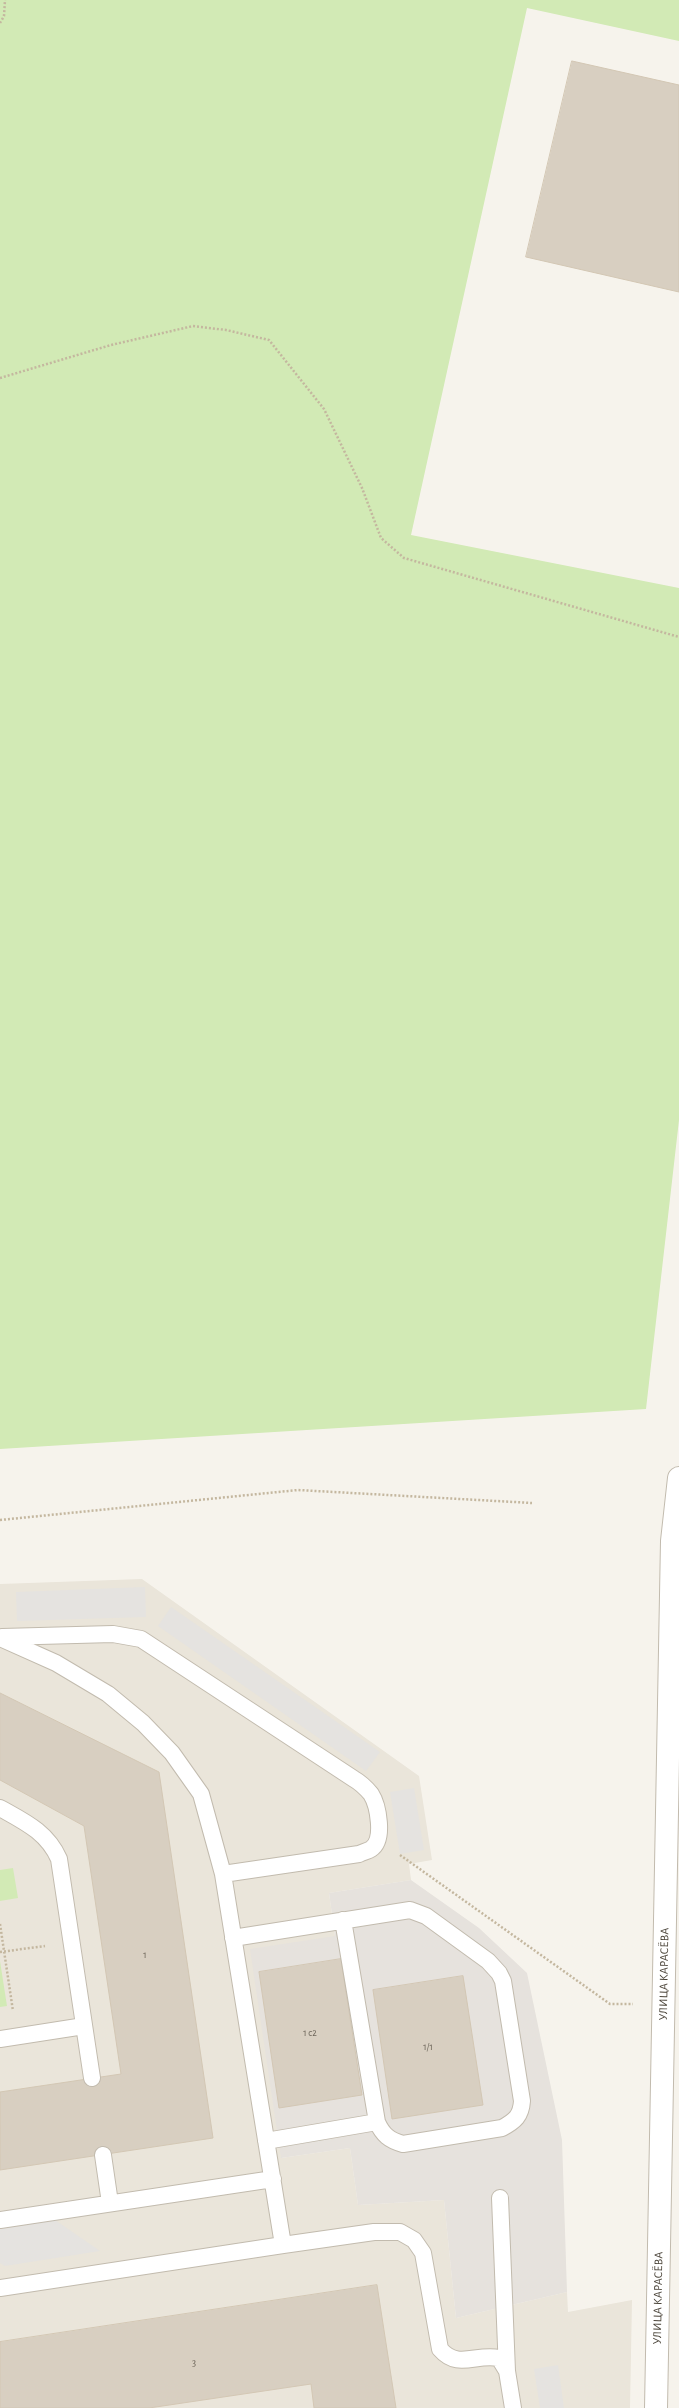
<!DOCTYPE html>
<meta charset="utf-8">
<style>
body{margin:0}
canvas{display:block;background:#f6f3ec}
</style>
<canvas width="679" height="2408"></canvas>
<script>
const context = document.querySelector('canvas').getContext('2d');
context.lineJoin = 'round';
function fill(path, color) {
  context.fillStyle = color;
  context.fill(path, 'evenodd');
}
function stroke(path, color, width, dash) {
  context.strokeStyle = color;
  context.lineWidth = width;
  context.lineCap = dash ? 'butt' : 'round';
  context.setLineDash(dash || []);
  context.stroke(path);
}
function label(font, color, halo, rows, align = 'center') {
  context.font = font + ' "Alegreya Sans",sans-serif';
  context.lineWidth = 4;
  context.setLineDash([]);
  context.textBaseline = 'middle';
  context.strokeStyle = halo;
  context.fillStyle = color;
  for (const [text, x, y, turn = 0] of rows) {
    context.save();
    context.translate(x, y);
    context.rotate((+turn || 0) * Math.PI / 180);
    context.textAlign = isNaN(turn) ? turn : align;
    if (halo) context.strokeText(text, 0, 0);
    context.fillText(text, 0, 0);
    context.restore();
  }
}
const residential = new Path2D(`
 M142,1579L419,1776L432,1860L409,1864L411,1880L329,1893L335,1936L281,2158L350,2148L358,2205L444,2200L456,2318L567,2292L568,2312L632,2300L630,2408H0V1584Z`);
const industrial = new Path2D(`
 M411,1880L479,1928L527,1973L562,2140L567,2292L456,2318L444,2200L358,2205L350,2148L281,2158L250,1949L335,1936L329,1893Z`);
const green = new Path2D(`
 M0,0H679V41L527,8L411,535L679,588V1120L646,1409L0,1449Z
 M13,1868L18,1898L0,1901V1870Z
 M0,1961L7,2006L0,2007Z`);
const parking = new Path2D(`
 M145,1587L146,1617L17,1621L16,1592Z
 M171,1607L380,1752L366,1771L158,1626Z
 M414,1788L424,1850L400,1854L390,1792Z
 M55,2220L100,2251L5,2266L0,2263V2228Z
 M558,2365L564,2408H540L534,2369Z`);
const building = new Path2D(`
 M572,61L679,85V292L526,257Z
 M0,1693L159,1772L213,2138L0,2170V2092L121,2074L84,1826L0,1780Z
 M341,1959L362,2095L279,2108L259,1972Z
 M463,1976L483,2105L392,2119L373,1990Z
 M377,2285L396,2408H314L311,2384L149,2408H0V2342Z`);
const path = new Path2D(`
 M0,23L4,16L5,0
 M0,378L111,345L193,326L226,330L269,340L324,409L362,488L381,538L404,558L679,637
 M0,1520L298,1490L532,1503
 M400,1855L610,2004H633
 M0,1924L13,2011
 M0,1952L45,1946`);
const service = new Path2D(`
 M2,1637L113,1634L141,1639L354,1779C361,1783 366,1788 371,1794C378,1805 385,1840 371,1849C368,1851 363,1852 359,1854L223,1874
 M0,1638L56,1663L108,1694L143,1723L172,1753L201,1794L223,1874L283,2245
 M0,1808C25,1822 47,1832 59,1859L92,2078
 M233,1938L410,1910L426,1916L488,1961L499,1973L503,1981L522,2101C521,2116 515,2121 502,2128L403,2144C389,2140 383,2135 377,2122
 M0,2039L84,2026
 M266,2141L377,2122L343,1920
 M103,2155L110,2203
 M500,2198L507,2371
 M0,2220L273,2179
 M0,2288L283,2245L374,2232H400L414,2240L423,2253L440,2349C458,2370 476,2353 499,2358L507,2371L513,2408`);
const minor = new Path2D(`
 M656,2408L672,1541L679,1478`);
const numberNames = [
 ["1",145,1955],
 ["1 с2",310,2033],
 ["1/1",428,2047],
 ["3",194,2363]
];
const streetNames = [
 ["УЛИЦА КАРАСЁВА",664,1974,-89],
 ["УЛИЦА КАРАСЁВА",658,2298,-89]
];
fill(residential, '#eae5da');
fill(industrial, '#e6e2dd');
fill(green, '#d2eab5');
fill(parking, '#e5e3e0');
fill(building, '#d8cfc1');
stroke(building, '#d3c7b4', 1);
stroke(service, '#c2bbae', 18);
stroke(minor, '#c2bbae', 24);
stroke(path, '#c4b79f', 2.5, [2, 2]);
stroke(service, '#fff', 16);
stroke(minor, '#fff', 22);
label('10px', '#6e675b', null, numberNames);
label('12px', '#4b4439', '#fff', streetNames);
</script>
